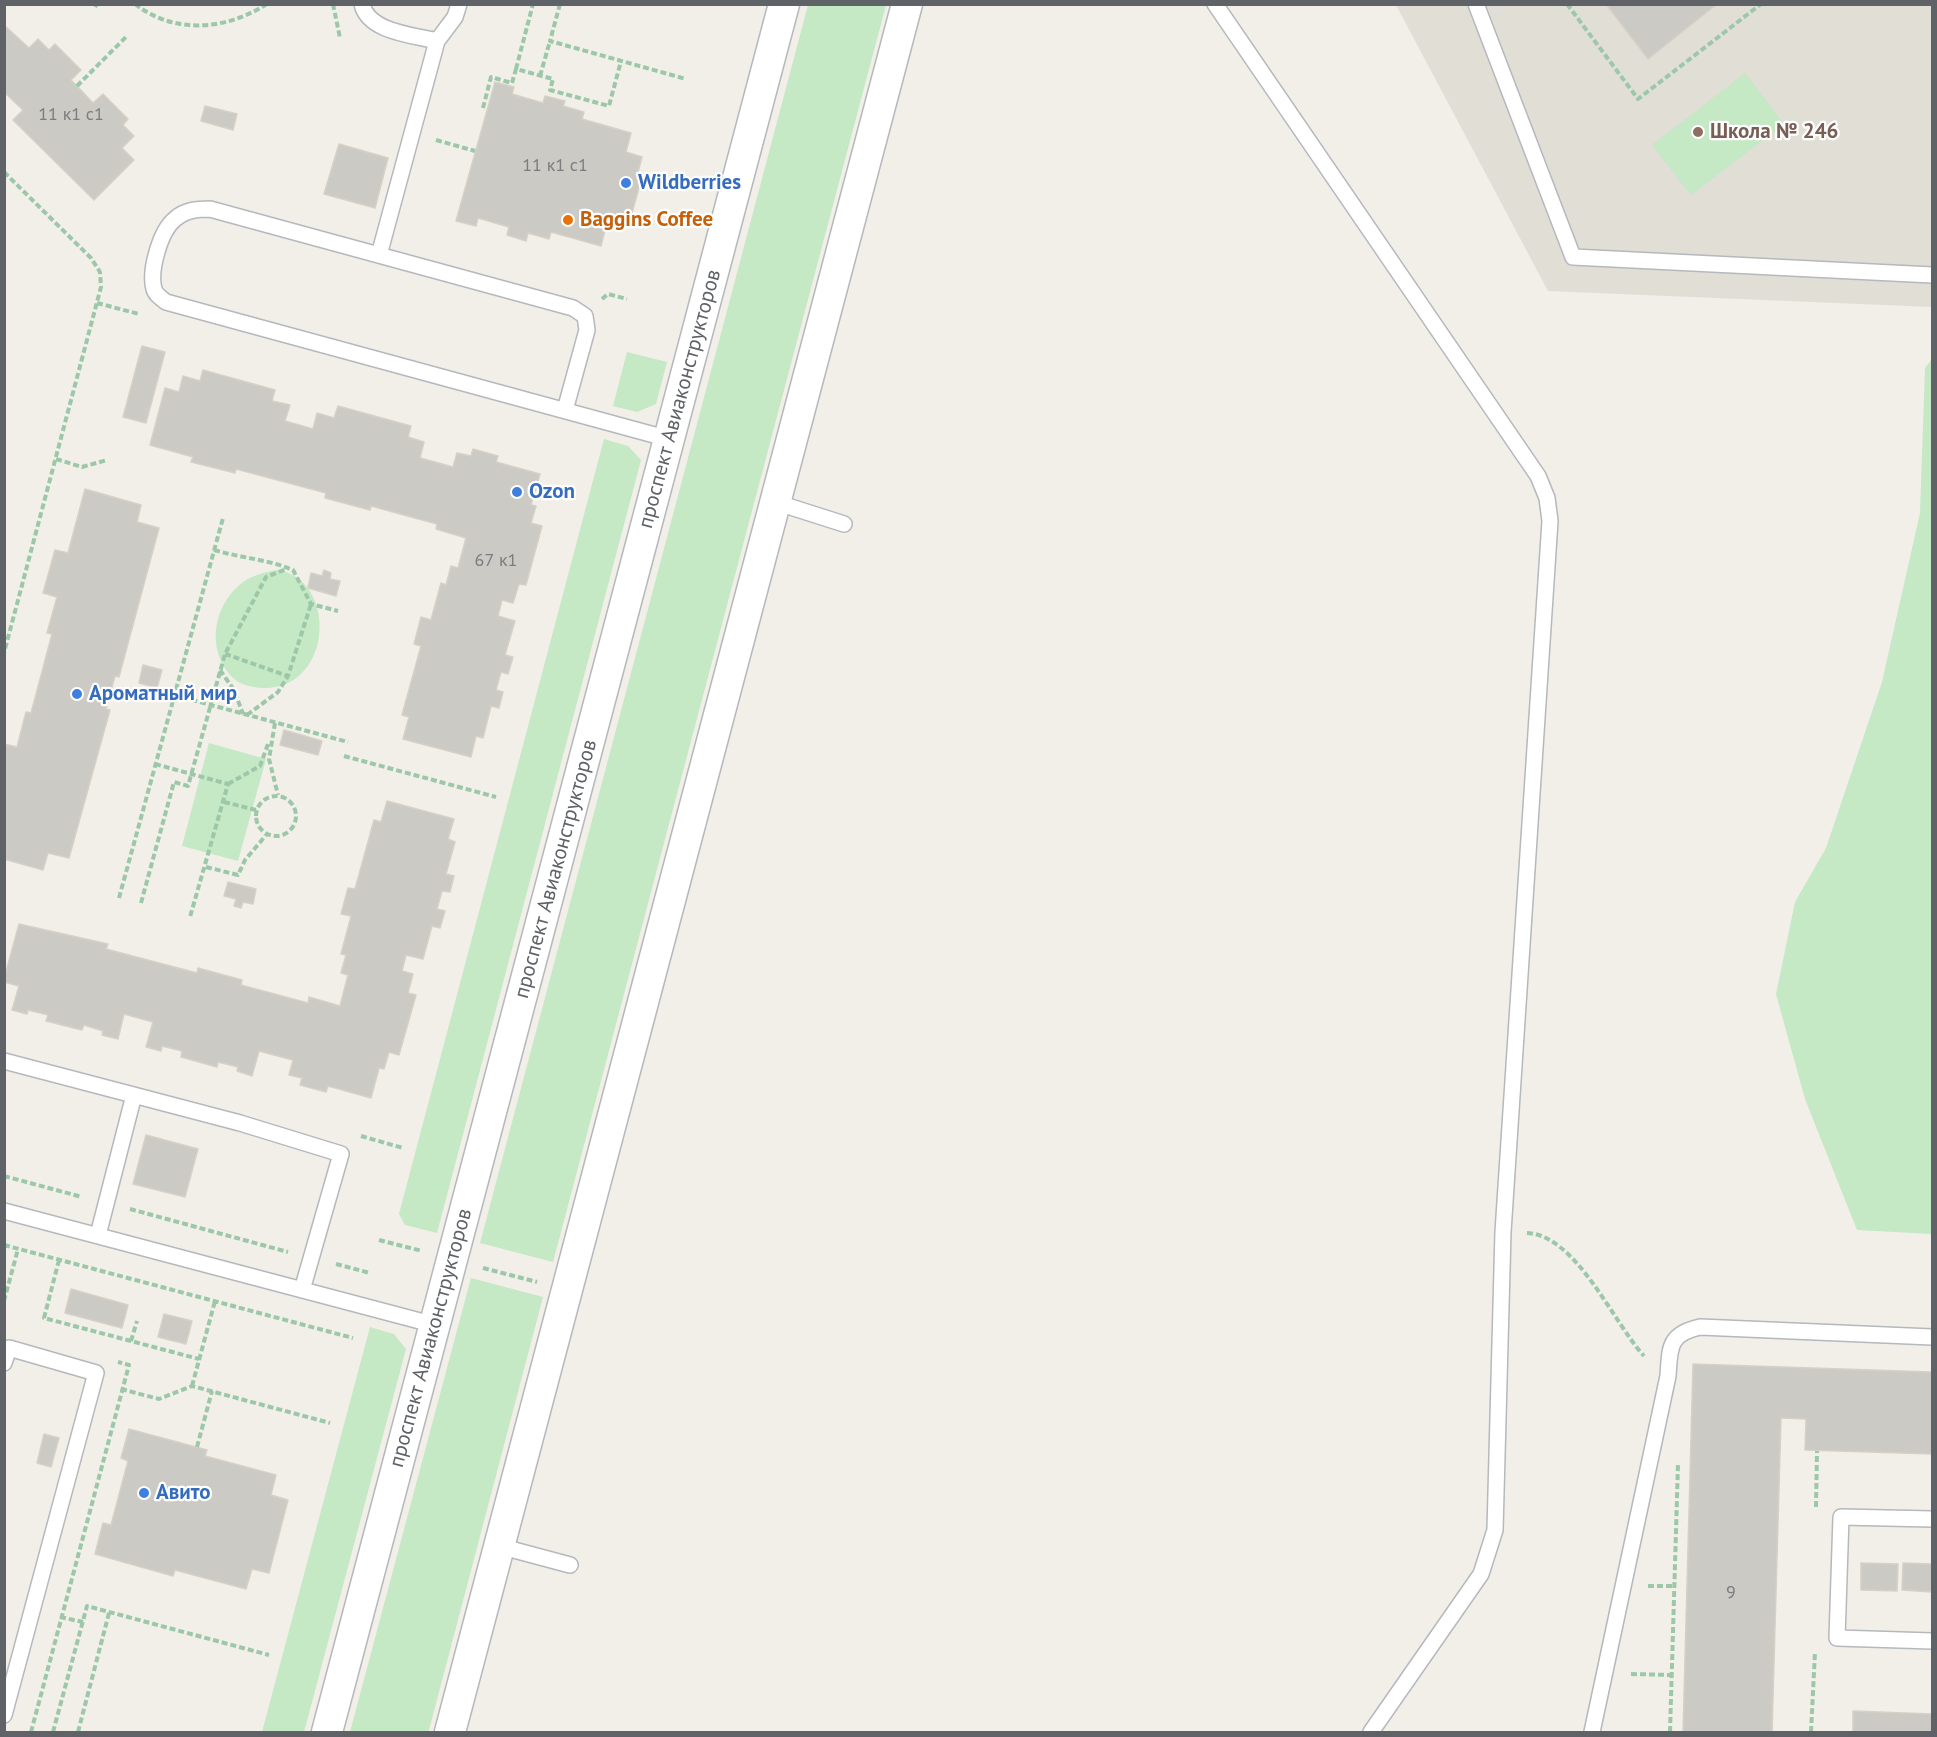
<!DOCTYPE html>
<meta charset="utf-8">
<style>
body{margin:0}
#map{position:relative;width:1937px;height:1737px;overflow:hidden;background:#f1efe8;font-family:"PT Sans",sans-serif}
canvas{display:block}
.frame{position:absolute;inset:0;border:6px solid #5f6368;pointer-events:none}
</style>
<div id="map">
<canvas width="1937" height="1737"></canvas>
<div class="frame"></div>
</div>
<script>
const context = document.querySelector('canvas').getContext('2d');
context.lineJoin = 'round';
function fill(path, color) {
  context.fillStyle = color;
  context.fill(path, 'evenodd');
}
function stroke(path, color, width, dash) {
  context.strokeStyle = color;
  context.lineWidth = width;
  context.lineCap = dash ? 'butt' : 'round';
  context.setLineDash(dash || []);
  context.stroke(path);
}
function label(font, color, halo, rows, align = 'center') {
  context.font = font + ' "PT Sans",sans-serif';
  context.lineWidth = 4.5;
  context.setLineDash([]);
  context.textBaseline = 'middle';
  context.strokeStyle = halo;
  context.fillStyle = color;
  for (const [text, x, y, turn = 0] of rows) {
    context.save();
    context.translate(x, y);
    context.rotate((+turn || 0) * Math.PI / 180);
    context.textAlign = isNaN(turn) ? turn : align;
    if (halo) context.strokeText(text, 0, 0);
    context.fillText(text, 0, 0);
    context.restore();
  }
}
const education = new Path2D(`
 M1396,5H1932V307L1548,291Z`);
const green = new Path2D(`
 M808,5H886L553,1262L480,1243Z
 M1745,73L1784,124L1691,195L1652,145Z
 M627,352L667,362L656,404L637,412L613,406Z
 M1932,359V1234L1857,1230L1805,1099L1776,994L1795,902L1826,848L1882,682L1920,513L1925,368Z
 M604,439L628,446L641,460L437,1233L405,1225L399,1214Z
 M277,570C339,579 333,691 262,688C247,687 235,683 227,671C206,643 216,602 243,582C253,575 266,572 277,570Z
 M209,743L266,759L238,861L182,846Z
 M471,1278L543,1297L429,1730L428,1732H350Z
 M370,1327L394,1334L406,1349L304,1732H262Z`);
const building = new Path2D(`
 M1606,4H1717L1648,59Z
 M4,25L29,48L38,39L49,50L55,44L81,70L71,80L77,86L93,103L103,94L128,119L123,125L134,136L122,148L134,160L94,200L13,120L23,110L4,92Z
 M495,82L514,87L512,94L543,103L545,96L565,101L563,106L584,112L582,119L631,133L626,152L642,157L637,176L642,177L632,213L627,211L622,230L606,226L601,246L551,232L549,239L528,233L526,241L507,235L509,227L478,218L476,226L456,221Z
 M205,106L237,114L233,130L201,121Z
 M339,144L388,158L375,208L324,194Z
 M142,346L165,352L146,423L123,417Z
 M203,370L275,390L272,401L290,405L285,421L313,429L317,413L334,418L338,406L411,426L408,437L424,442L420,458L453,467L457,453L471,456L473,449L498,456L496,462L540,474L531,505L536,506L531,523L542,526L526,585L519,584L513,603L502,600L498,616L515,621L505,655L513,657L508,674L501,672L496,690L503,692L499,708L491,706L483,738L476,736L471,757L403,739L409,717L402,715L421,646L414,644L421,617L431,620L441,583L446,585L451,566L458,568L466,538L436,529L437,524L371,506L370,510L325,498L326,493L236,469L235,473L191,462L193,457L150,445L165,388L179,392L183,376L200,381Z
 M85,489L141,505L137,522L159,528L119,677L115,676L106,709L110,710L69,858L48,853L43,870L4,859V744L17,747L26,712L31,713L52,634L47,633L57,597L43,593L55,550L68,553Z
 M324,570L331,573L330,579L340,581L336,596L308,588L311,573L322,576Z
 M143,665L162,670L157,688L139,683Z
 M284,730L322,741L318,755L280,745Z
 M387,801L454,819L448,839L455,842L446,874L454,876L450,892L442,891L437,909L445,911L440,928L432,926L423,959L406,955L402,971L413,974L408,993L416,995L399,1055L389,1052L384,1069L379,1068L371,1098L328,1086L326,1092L300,1085L302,1078L289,1075L293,1060L259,1051L252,1076L237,1071L238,1067L218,1062L217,1067L181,1057L182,1051L162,1046L161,1051L146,1047L153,1022L124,1014L118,1039L102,1035L103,1031L84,1025L82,1030L46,1021L48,1015L28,1010L27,1014L12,1010L19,986L4,982V979L19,924L108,944L106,949L197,973L198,968L242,980L241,985L308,1003L309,997L340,1006L348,975L341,973L346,955L341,954L351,916L341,914L348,888L355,889L374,820L381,822Z
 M228,882L256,889L253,904L243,902L241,908L234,906L236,899L224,896Z
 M146,1135L198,1149L185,1197L133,1184Z
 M71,1289L128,1305L122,1328L65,1313Z
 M164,1314L192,1321L186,1344L158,1337Z
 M1693,1364L1932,1372V1454L1805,1450L1806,1419L1781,1418L1772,1732H1683Z
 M129,1429L207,1450L205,1456L276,1475L271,1495L288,1500L269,1573L252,1569L246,1589L175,1570L173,1576L95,1554L103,1523L111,1525L128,1461L121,1458Z
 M44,1434L59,1438L51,1467L37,1463Z
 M1861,1563L1898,1564L1897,1591L1861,1590Z
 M1903,1563L1932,1564V1592L1902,1590Z
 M1853,1711L1932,1714V1732H1853Z`);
const path = new Path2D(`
 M135,4C175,35 226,30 267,4
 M333,4L340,38
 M560,4L550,41L686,79
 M1567,4L1638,99L1761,4
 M95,7L97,4
 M516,69L533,4
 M540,76L550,41
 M77,86L126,37
 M483,108L491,77L512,83L516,69L553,79L550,90L609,106L621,61
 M436,140L475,151
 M4,172L91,258L100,272L101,287L4,653
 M602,299L608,294L627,299
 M97,303L139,314
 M56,459L82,467L107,460
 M214,550C241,558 267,559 293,570L311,604L338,611
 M225,654L288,676
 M220,670L234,690L243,714
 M174,695L348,742
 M247,715L278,692L288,676L311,604
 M275,723L269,759L278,795
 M344,756L496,797
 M155,764L228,784L190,917
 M228,784L260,766L268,744
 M256 816a20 20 0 1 1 40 0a20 20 0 1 1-40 0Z
 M224,802L256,810
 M206,867L238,875L245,860L267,834
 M119,898L223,518
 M141,903L174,782L188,786L225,654L266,577L289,568
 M361,1136L403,1148
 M4,1176L82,1197
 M130,1209L288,1252
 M1527,1233C1576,1235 1613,1322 1644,1356
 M379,1240L422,1251
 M4,1245L353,1338
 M59,1260L44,1318L199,1359
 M336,1264L370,1273
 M483,1268L537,1282
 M4,1301L18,1249
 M131,1341L137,1321
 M192,1386L215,1301
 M121,1389L159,1399L192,1386L330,1423
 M197,1447L212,1391
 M1816,1507L1817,1451
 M1648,1586H1674
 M60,1617L83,1622
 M1631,1674L1672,1675
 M31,1732L129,1365L118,1362
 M53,1732L87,1606L269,1655
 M78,1732L109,1613
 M1670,1732L1678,1464
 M1811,1732L1815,1652`);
const service = new Path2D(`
 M362,4C368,32 413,35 437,41
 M1215,4L1538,476L1547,498L1550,521L1503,1232L1495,1530L1481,1574L1371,1732
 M1476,4L1573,257L1932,275
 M379,255L437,41L455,17L459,4
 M565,410L587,330L585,316L573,308L210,209C197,209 185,210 175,219C160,231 149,271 154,289C155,294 161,298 166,302L669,439
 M775,502L844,524
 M4,1061L240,1123L341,1154L302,1290
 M4,1211L435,1325
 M98,1235L134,1095
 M4,1363L9,1348L96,1373L4,1715
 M1932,1519L1841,1517L1837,1638L1932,1641
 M499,1546L570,1565
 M1592,1732L1668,1376C1670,1348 1668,1334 1700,1327L1932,1337`);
const minor = new Path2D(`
 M327,1732L784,4
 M450,1732L907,4`);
const markers = [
 [1698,132,6,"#8d6e63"],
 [626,183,6,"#3f7fe0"],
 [568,220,6,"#e8710a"],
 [517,492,6,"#3f7fe0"],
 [77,694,6,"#3f7fe0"],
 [144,1493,6,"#3f7fe0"]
];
const numberNames = [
 ["11 к1 с1",71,115],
 ["11 к1 с1",555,166],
 ["67 к1",496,561],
 ["9",1731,1593]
];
const educationNames = [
 ["Школа № 246",1710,132]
];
const shopNames = [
 ["Wildberries",638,183],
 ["Ozon",529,492],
 ["Ароматный мир",89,694],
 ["Авито",156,1493]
];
const foodNames = [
 ["Baggins Coffee",580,220]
];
const streetNames = [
 ["проспект Авиаконструкторов",680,399,-75],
 ["проспект Авиаконструкторов",556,869,-75],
 ["проспект Авиаконструкторов",431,1338,-75]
];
fill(education, '#e1ded6');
fill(green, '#c5e8c5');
fill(building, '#cccac5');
stroke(building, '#d6d1c6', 1.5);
stroke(service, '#b5b8bc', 18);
stroke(minor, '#b5b8bc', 33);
stroke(path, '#9cc7a9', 4, [6, 3]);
stroke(service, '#fff', 15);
stroke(minor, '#fff', 30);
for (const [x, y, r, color] of markers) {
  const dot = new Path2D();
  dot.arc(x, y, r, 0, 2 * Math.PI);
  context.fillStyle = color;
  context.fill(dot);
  stroke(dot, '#fff', 2);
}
label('18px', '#7a7d7f', null, numberNames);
label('bold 21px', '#785e54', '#fff', educationNames, 'left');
label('bold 21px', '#366cbe', '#fff', shopNames, 'left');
label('bold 21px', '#c56008', '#fff', foodNames, 'left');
label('21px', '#5f6368', '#fff', streetNames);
</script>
